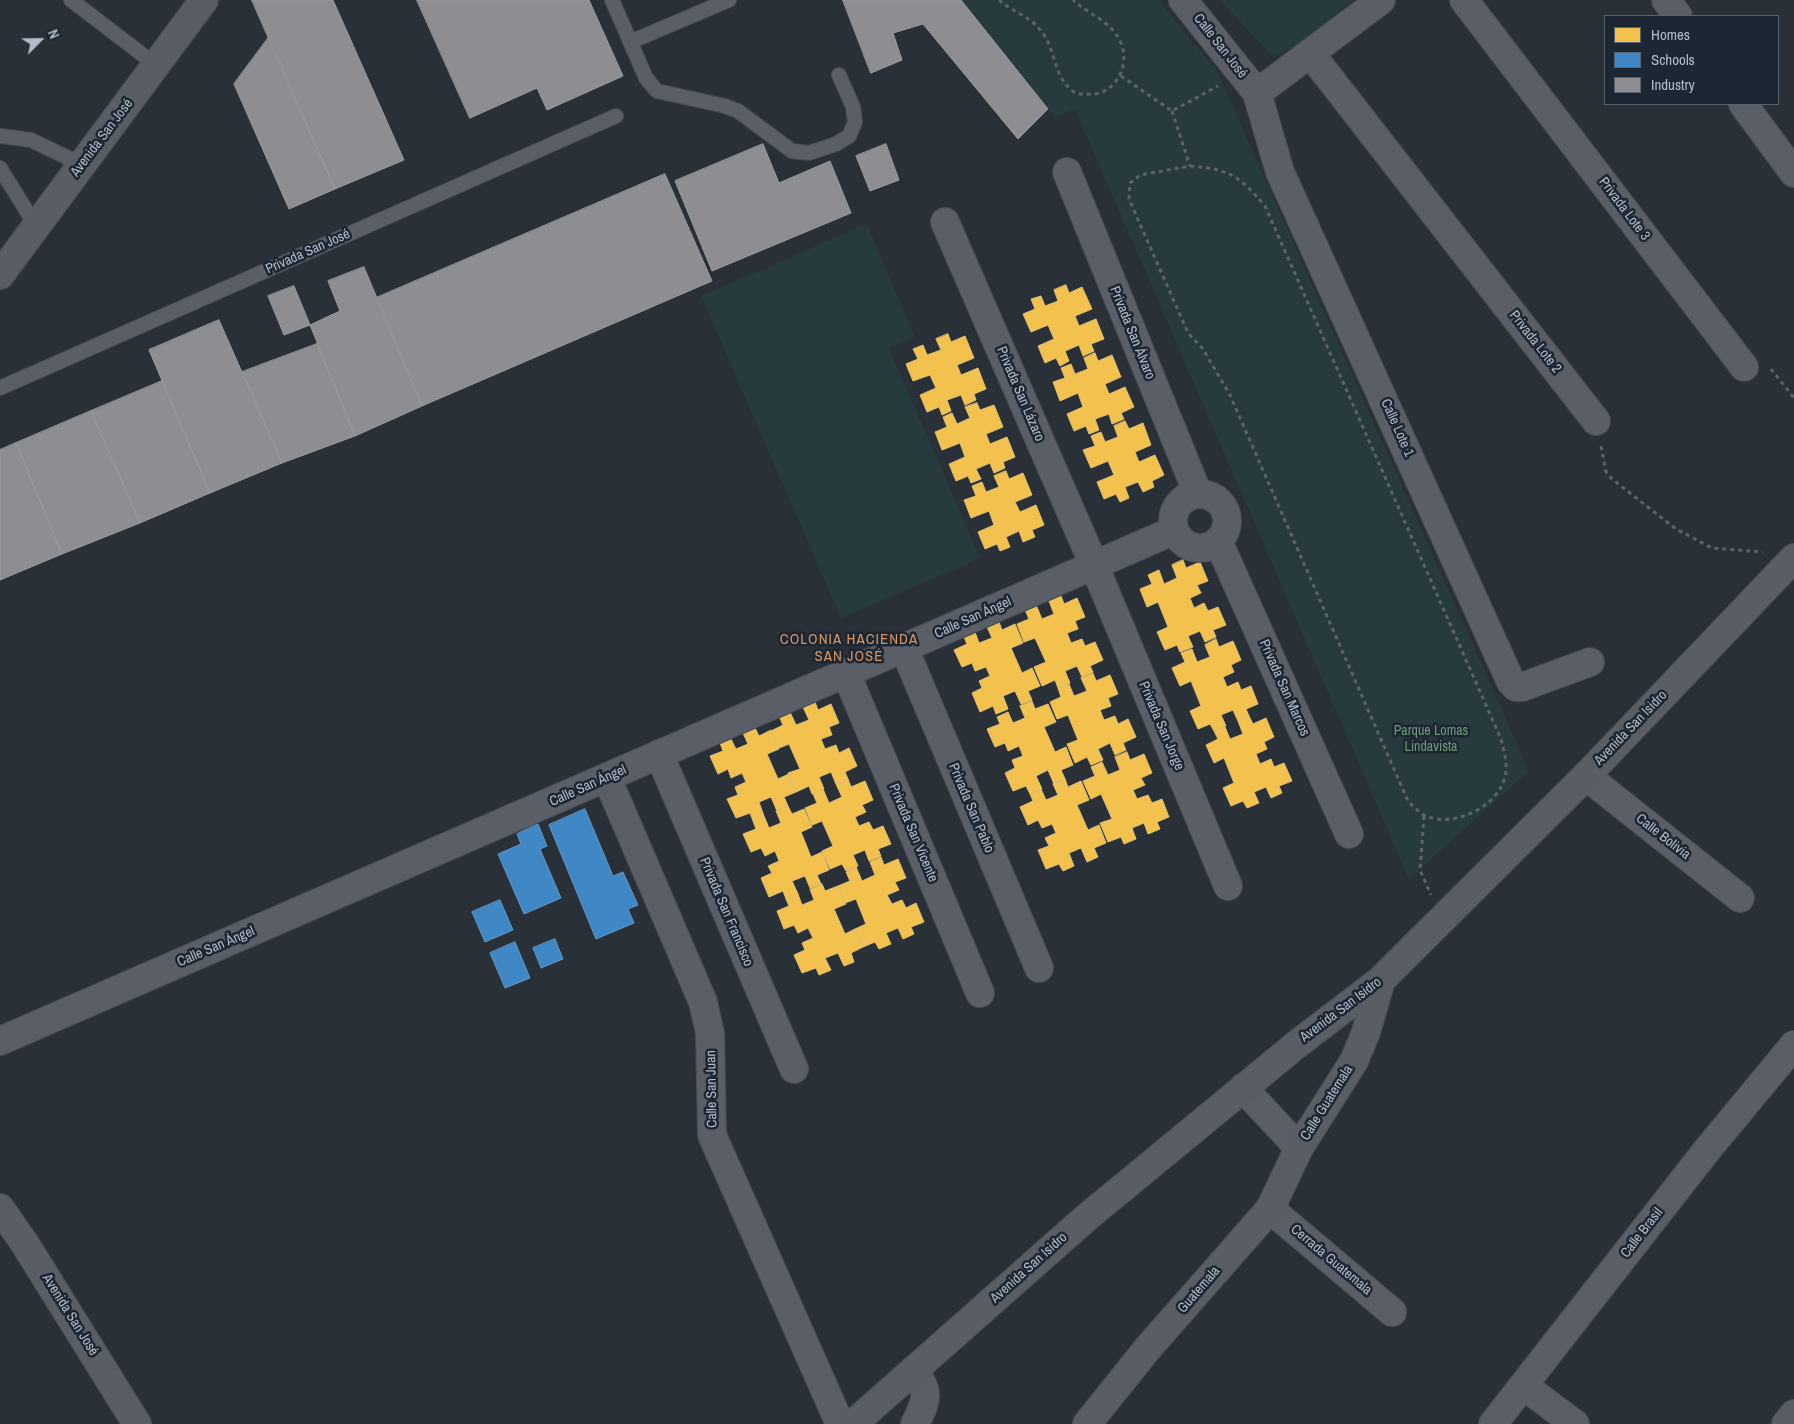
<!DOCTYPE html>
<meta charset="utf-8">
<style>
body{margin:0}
#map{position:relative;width:1794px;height:1424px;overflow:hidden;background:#2a3038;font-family:"Archivo Narrow",sans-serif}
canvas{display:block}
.legend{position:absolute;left:1604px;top:15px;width:175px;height:90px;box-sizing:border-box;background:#1d2633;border:1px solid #59626f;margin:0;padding:6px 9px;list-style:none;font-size:15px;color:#b4bcc9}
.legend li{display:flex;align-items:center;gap:10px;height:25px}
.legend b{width:25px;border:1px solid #59626f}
.north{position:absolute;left:15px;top:15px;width:50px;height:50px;-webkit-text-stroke:4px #1d2633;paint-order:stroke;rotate:67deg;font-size:14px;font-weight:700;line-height:20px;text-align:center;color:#b4bcc9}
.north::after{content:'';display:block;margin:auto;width:18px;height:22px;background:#b4bcc9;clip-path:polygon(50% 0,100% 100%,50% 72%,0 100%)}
</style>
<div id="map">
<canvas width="1794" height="1424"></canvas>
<ul class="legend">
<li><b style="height:14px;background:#f2c14e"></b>Homes</li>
<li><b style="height:14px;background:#3f88c5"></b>Schools</li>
<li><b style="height:14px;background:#8d8d92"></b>Industry</li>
</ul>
<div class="north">N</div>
</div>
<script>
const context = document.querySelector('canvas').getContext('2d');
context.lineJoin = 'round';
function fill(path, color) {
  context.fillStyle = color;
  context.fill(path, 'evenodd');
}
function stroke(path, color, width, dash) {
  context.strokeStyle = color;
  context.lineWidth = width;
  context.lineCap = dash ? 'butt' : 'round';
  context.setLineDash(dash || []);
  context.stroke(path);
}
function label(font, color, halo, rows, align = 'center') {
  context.font = font + ' "Archivo Narrow",sans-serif';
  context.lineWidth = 5;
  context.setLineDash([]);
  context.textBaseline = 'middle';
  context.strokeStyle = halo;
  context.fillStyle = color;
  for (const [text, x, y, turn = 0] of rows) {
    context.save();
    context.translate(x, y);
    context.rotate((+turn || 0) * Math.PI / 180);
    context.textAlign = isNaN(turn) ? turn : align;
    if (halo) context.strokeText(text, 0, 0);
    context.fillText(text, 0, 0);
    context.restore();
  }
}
const green = new Path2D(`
 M961,0H1158L1217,71L1529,771L1409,879L1075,109L1055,117Z
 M1220,0H1353C1332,17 1298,54 1271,55Z
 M867,224L915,337L889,348L980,558L841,618L701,296Z`);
const homes = new Path2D(`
 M1066,285L1069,293L1082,287L1092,309L1075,316L1079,326L1096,319L1104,339L1091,344L1094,351L1083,356L1079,345L1065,351L1069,361L1060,366L1056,358L1045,363L1038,346L1054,339L1048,325L1031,332L1023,314L1035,309L1031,299L1041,296L1045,306L1058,301L1054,290Z
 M948,334L951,342L965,336L974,358L957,365L961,375L978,368L986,389L974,394L976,400L965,405L961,395L947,400L951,411L942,415L939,407L927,412L920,395L936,388L930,375L913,381L906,364L918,359L913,349L923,345L927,355L941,350L936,339Z
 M1095,353L1098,361L1112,355L1121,377L1105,384L1109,394L1125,387L1134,407L1121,413L1124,419L1112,424L1109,414L1095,419L1099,430L1089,434L1086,426L1074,431L1067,414L1083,407L1078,393L1060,401L1053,382L1065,378L1061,368L1071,364L1075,374L1088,369L1084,358Z
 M977,403L980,410L994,405L1003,427L986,434L990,444L1007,437L1015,457L1003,462L1005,468L994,473L990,463L976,469L981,479L971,483L968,476L956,481L949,464L965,457L960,443L942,450L935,432L947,427L943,417L952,413L957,424L970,418L965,407Z
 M1125,421L1129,429L1143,423L1151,445L1135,452L1139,462L1155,455L1164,475L1152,481L1154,487L1143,492L1138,482L1125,487L1129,498L1120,502L1116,494L1104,499L1097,482L1114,475L1108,461L1091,468L1083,450L1095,446L1091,436L1101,432L1105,442L1118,437L1114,426Z
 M1006,471L1009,479L1023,473L1032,495L1015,502L1020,512L1036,505L1044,525L1032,530L1035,537L1023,542L1019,531L1006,537L1010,547L1000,551L997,544L985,549L978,532L994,525L989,511L971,518L964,500L976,496L972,486L982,482L986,492L999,487L994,476Z
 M1183,560L1186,568L1200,562L1208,581L1197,585L1201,593L1190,598L1194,608L1204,603L1208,611L1218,607L1226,625L1213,630L1216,637L1205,642L1200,631L1188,636L1193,647L1180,652L1177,645L1165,650L1157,632L1168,627L1158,602L1147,607L1140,589L1152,584L1148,575L1159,570L1164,584L1177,578L1172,565Z
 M1061,596L1064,604L1077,598L1085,617L1075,621L1078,629L1067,633L1071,643L1082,639L1085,646L1095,642L1103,660L1090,666L1093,672L1082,677L1077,666L1065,671L1070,683L1058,688L1055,680L1042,686L1034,667L1046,662L1035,638L1024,642L1017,624L1029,619L1025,610L1036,605L1042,619L1054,614L1049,601Z
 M999,622L1002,630L1015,624L1023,643L1011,648L1022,673L1032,668L1040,686L1028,691L1032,700L1021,704L1015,691L1003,696L1008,709L996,714L993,706L980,712L972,693L982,688L979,681L990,676L986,667L975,671L972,663L962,667L954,650L967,644L964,637L975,632L979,643L992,638L987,627Z
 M1216,639L1219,647L1233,641L1241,660L1231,665L1234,672L1223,677L1227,687L1238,682L1241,690L1251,686L1258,704L1246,709L1249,716L1238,721L1233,710L1221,715L1226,726L1214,731L1210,724L1198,729L1190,711L1201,706L1191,681L1180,686L1172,668L1185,662L1181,653L1192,649L1197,662L1210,657L1205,645Z
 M1093,673L1096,681L1110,675L1118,694L1108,698L1111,706L1100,710L1104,720L1115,716L1118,724L1128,719L1136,737L1123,743L1126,750L1115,755L1110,743L1098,749L1103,760L1091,765L1087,757L1075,763L1067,744L1078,740L1068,715L1057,719L1050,702L1061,697L1058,688L1069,684L1074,696L1087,691L1081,678Z
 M1032,701L1035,709L1048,704L1056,722L1044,727L1055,752L1066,747L1073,765L1061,770L1065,779L1054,784L1048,770L1036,776L1042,789L1030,794L1026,786L1013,791L1005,773L1015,768L1012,760L1023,756L1019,746L1008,751L1005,743L995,747L987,729L1000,724L997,717L1008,712L1013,723L1025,718L1020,706Z
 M815,702L818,710L831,704L839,723L829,727L832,735L821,739L825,749L836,745L839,753L849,748L857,766L845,772L848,779L836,784L831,772L819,777L824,789L812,794L809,786L796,792L788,773L800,769L789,744L779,748L771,731L783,725L779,716L790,712L796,725L809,720L803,707Z
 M1249,716L1253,724L1266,718L1274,737L1264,742L1267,749L1256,754L1260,764L1271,759L1274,767L1284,763L1292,781L1279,786L1282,793L1271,798L1266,787L1254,792L1259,803L1247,808L1243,801L1231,806L1223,788L1234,783L1224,758L1214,763L1206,745L1218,739L1214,731L1225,727L1230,739L1243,734L1238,721Z
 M755,728L759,736L771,730L779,749L767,754L778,779L789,774L796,792L784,797L788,806L777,811L771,797L759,802L764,816L753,821L750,813L736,818L727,799L738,795L735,787L746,782L742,773L731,778L728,769L718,774L710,756L723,751L720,743L731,739L736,749L748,744L743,733Z
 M1127,752L1130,760L1144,754L1152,773L1141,778L1145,785L1133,790L1137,799L1148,795L1152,803L1162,799L1169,817L1157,822L1160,829L1148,834L1144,823L1132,828L1136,839L1124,844L1121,837L1108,842L1100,823L1112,819L1101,794L1091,799L1083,781L1095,776L1091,767L1102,762L1108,775L1120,770L1115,757Z
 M848,779L851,787L865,781L873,800L862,805L866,812L855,817L859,826L869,822L873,830L883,826L891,844L878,849L881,856L869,861L865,850L853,855L858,866L846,871L842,864L830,869L822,851L833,846L822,821L812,825L805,808L817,803L813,794L823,789L829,803L842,797L836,784Z
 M1065,779L1068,787L1081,781L1089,800L1077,805L1088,830L1099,825L1106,843L1094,848L1098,857L1087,862L1081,848L1069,853L1074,866L1063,871L1059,864L1046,869L1038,850L1049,846L1045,838L1056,833L1052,824L1042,828L1038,820L1028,825L1020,807L1033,801L1030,794L1041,789L1046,800L1058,795L1053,784Z
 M788,806L792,814L804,809L812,827L801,832L811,857L822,852L829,870L817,875L821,884L810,888L805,876L792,881L798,894L786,899L783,891L769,897L761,878L772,873L768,866L779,861L775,851L765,856L761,848L751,852L743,834L756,829L753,821L764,816L769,828L781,823L776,811Z
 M881,857L884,865L898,859L906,878L895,882L899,890L887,895L892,904L902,900L906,908L916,903L924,922L911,927L914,934L903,939L898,928L886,933L891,944L879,949L875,942L863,947L855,929L866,924L856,899L845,903L838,886L850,881L846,872L856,867L862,881L875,875L870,862Z
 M822,884L825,891L838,886L846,904L834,909L845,934L855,929L863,947L851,953L854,962L844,966L838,953L825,958L831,970L819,975L816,968L802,973L794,955L805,950L802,943L813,938L808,928L798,933L794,925L784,929L777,911L789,906L786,899L798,894L802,905L814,900L810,889Z`);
const schools = new Path2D(`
 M585,809L613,876L623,872L638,905L628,909L634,923L596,939L549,825Z
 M538,824L547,846L540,849L561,898L524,914L498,854L521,844L517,834Z
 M500,900L513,930L485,942L472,912Z
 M555,939L563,959L541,968L533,948Z
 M515,942L530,978L505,988L490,953Z`);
const industry = new Path2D(`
 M252,0H333L404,160L335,189Z
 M417,0H589L623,76L547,110L537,88L470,118Z
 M843,0H961L1048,109L1018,139L923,24L893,33L902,60L871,73Z
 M269,37L335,189L289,209L234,84Z
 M763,144L779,183L830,161L851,213L712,271L675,181Z
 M886,144L899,180L870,191L856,156Z
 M665,174L712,281L422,406L376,298Z
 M364,267L422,406L355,436L310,325L340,311L328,281Z
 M294,286L310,325L284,335L268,296Z
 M219,320L282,463L210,493L149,350Z
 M317,344L355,436L282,463L242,372Z
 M162,381L210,493L140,523L91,411Z
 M91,411L140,523L62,554L16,443Z
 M16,443L62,554L0,580V450Z`);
const path = new Path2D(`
 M999,0C1014,13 1033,17 1044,35C1056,53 1054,78 1074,92C1077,94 1081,94 1085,94C1113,98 1131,68 1121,43C1112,21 1089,15 1073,0
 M1121,76L1172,111L1218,86
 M1172,111L1190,166
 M1190,166C1230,169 1239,176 1265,206L1501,739C1504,751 1508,765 1505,777C1498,807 1453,828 1426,816C1419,813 1413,806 1408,801L1230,395L1203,349L1188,333L1129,199L1130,183L1140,175Z
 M1771,369L1794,398
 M1601,446L1606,472L1612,479L1676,529L1712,548L1763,552
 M1424,816L1420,870L1431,895`);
const lane = new Path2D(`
 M71,0L156,65
 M612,0L646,78L657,91L725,106L738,111L792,151L809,153L836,144L849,136L855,122L853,107L839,75
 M630,42L729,0
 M0,136L31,140L83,165
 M0,168L36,226
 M0,388L616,116`);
const street = new Path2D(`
 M1183,0L1257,93L1280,172L1511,682L1516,687H1522L1590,662
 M1464,0L1744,367
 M1666,0L1678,16
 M1310,53L1596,421
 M1257,93L1381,0
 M1743,104L1794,173
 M1067,172L1198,494
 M945,222L1094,565L1228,886
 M1173 521a27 27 0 1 1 54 0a27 27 0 1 1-54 0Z
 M1218,541L1349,834
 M904,648L1039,968
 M846,673L980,993
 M659,754L794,1069
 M1586,776L1740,898
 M607,778L703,1002L710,1033L712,1135L840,1424
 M0,1041L1175,530
 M1243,1088L1299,1148
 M1270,1209L1392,1312
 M914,1370C930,1394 927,1399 915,1424
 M1524,1386L1575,1424
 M1493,1424L1707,1150L1794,1045`);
const secondary = new Path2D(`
 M0,275L204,0
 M0,1208L25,1244L137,1424
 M853,1424L1086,1218L1296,1045L1381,980L1586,776L1794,558
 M1087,1424L1148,1348L1270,1209L1299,1148L1354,1061L1366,1032L1381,980
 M1786,1424L1794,1414`);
const streetNames = [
 ["Calle San José",1220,46,52],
 ["Avenida San José",102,138,-53],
 ["Privada Lote 3",1624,209,53],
 ["Privada San José",308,252,-24],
 ["Privada San Álvaro",1132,333,68],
 ["Privada Lote 2",1535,342,52],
 ["Privada San Lázaro",1020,394,67],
 ["Calle Lote 1",1397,428,66],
 ["Calle San Ángel",973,618,-24],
 ["Privada San Marcos",1284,688,66],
 ["Privada San Jorge",1161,726,67],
 ["Avenida San Isidro",1631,728,-46],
 ["Calle San Ángel",588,786,-24],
 ["Privada San Pablo",971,808,67],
 ["Privada San Vicente",913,833,67],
 ["Calle Bolivia",1663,837,38],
 ["Privada San Francisco",726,912,67],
 ["Calle San Ángel",216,947,-23],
 ["Avenida San Isidro",1341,1010,-37],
 ["Calle San Juan",712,1089,-91],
 ["Calle Guatemala",1327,1103,-58],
 ["Calle Brasil",1642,1233,-52],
 ["Cerrada Guatemala",1331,1260,40],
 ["Avenida San Isidro",1029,1268,-42],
 ["Guatemala",1199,1290,-49],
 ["Avenida San José",70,1315,58]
];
const parkNames = [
 ["Parque Lomas",1431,731],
 ["Lindavista",1431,747]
];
const neighbourhoodNames = [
 ["COLONIA HACIENDA",849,640],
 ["SAN JOSÉ",849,657]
];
fill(green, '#273a3e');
fill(homes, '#f2c14e');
stroke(homes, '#dfc073', 1);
fill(schools, '#3f88c5');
stroke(schools, '#6298c6', 1);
fill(industry, '#8d8d92');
stroke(industry, '#999ba2', 1);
stroke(lane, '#484c53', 16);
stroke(street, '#484c53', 30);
stroke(secondary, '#484c53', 30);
stroke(path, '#5d636a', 3, [4, 4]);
stroke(lane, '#5a5e66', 14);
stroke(street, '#5a5e66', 28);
stroke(secondary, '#595d64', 28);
label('14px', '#b4bcc9', '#1d2633', streetNames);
label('14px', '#6b9a76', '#1d2633', parkNames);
context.letterSpacing = '1px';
label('15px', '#d59563', '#1d2633', neighbourhoodNames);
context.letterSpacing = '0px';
</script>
